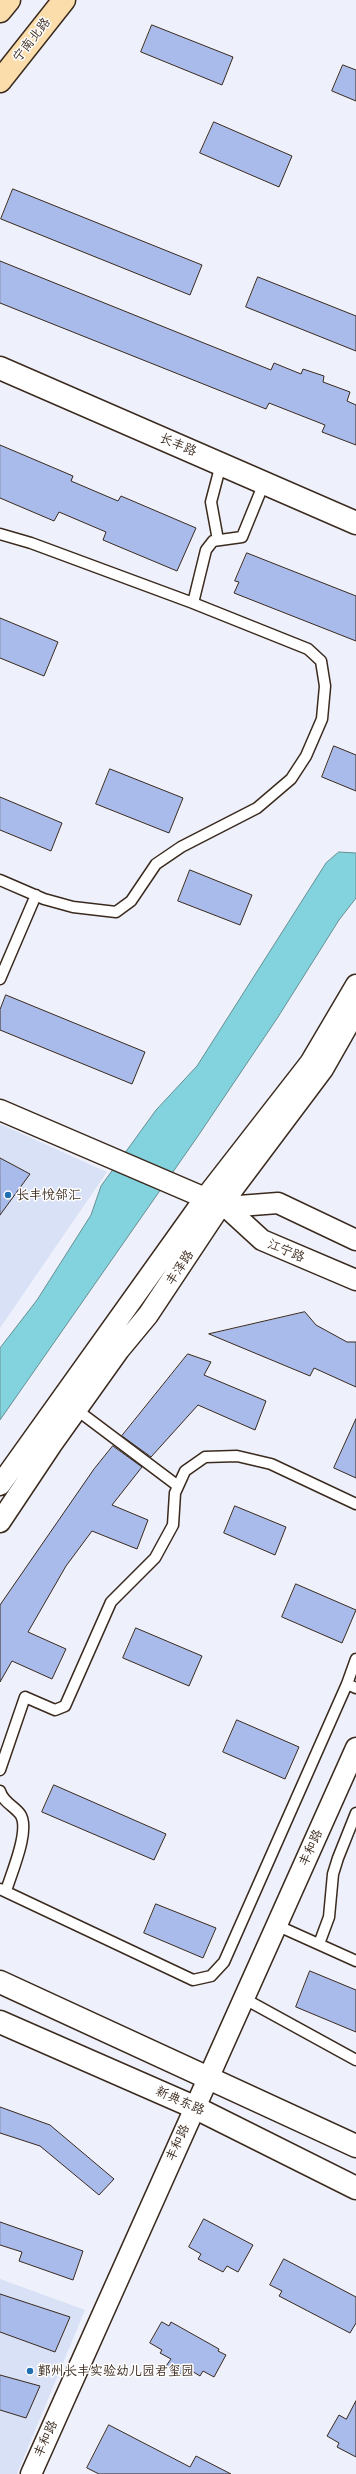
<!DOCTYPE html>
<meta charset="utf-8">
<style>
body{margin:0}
canvas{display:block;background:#eef1fb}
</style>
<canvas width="356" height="2474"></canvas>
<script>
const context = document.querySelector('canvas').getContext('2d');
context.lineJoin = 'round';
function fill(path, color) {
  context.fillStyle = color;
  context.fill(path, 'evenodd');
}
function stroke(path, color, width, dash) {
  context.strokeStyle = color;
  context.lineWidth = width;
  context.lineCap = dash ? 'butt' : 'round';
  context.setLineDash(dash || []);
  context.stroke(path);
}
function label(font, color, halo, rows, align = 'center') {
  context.font = font + ' "Playpen Sans","LXGW WenKai TC",sans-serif';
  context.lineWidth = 3;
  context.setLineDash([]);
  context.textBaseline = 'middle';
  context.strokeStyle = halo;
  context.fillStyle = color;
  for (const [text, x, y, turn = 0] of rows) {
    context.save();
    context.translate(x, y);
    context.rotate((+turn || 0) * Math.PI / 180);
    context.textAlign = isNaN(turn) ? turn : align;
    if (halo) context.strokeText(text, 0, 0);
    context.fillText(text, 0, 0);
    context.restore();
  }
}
const built = new Path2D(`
 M0,1124L107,1172L0,1328Z
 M0,2279L85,2310L17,2474H0Z`);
const water = new Path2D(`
 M339,852L356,853V898L339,920L278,1017L198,1136L0,1420V1348L37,1300L91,1215L101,1186L156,1110L197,1066L326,863Z`);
const building = new Path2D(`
 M152,25L233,57L222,85L141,52Z
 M343,65L356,70V101L332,91Z
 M214,122L292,156L279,187L200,153Z
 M13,189L202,265L190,295L1,219Z
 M0,261L271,370L274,363L301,374L303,369L324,376L323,382L350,392L347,401L356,405V445L322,432L325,425L269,403L266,409L0,303Z
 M258,277L356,316V351L246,307Z
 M0,445L73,476L71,481L118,501L121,496L196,528L177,571L103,540L106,532L59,512L54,521L0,498Z
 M247,553L356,596V641L234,593L239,582L235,581Z
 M0,618L58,642L44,676L0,658Z
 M334,746L356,755V791L322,777Z
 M110,769L183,798L169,833L96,804Z
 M0,797L62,823L51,851L0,830Z
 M190,870L252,895L240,925L178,901Z
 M6,995L145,1052L132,1084L0,1030V1010Z
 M0,1158L30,1174L0,1215Z
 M305,1312L316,1325L347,1342H356V1387L314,1368L310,1376L209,1334Z
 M188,1354L211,1362L204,1375L266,1401L255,1430L198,1405L151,1457L122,1436Z
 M356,1419V1478L334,1468Z
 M113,1446L142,1467L112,1505L148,1520L137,1549L92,1531L66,1566L28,1632L66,1649L52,1679L12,1661L0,1682V1605L94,1469Z
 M235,1506L286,1527L275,1555L224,1533Z
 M296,1584L356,1610L342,1643L282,1617Z
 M136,1628L202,1656L189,1686L123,1658Z
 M237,1720L299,1747L285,1779L223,1752Z
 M54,1785L166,1834L154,1860L42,1812Z
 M156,1904L216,1928L203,1958L144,1933Z
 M310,1971L356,1990V2032L296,2007Z
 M0,2107L50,2125L114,2179L99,2195L40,2146L0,2133Z
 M204,2219L253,2245L238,2272L227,2266L223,2272L198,2259L201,2254L189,2247Z
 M0,2222L83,2251L73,2280L19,2261L22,2252L0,2245Z
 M284,2259L356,2297V2323L350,2333L279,2296L282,2291L270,2285Z
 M0,2294L70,2317L55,2352L0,2332Z
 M162,2322L169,2326L171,2322L219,2349L218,2351L226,2355L214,2377L203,2371L200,2376L190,2370L186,2377L166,2366L171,2359L160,2353L162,2350L150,2343Z
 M0,2375L40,2386L26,2418L0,2410Z
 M356,2401V2457L337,2447L339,2443L327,2436L339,2415L346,2419Z
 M109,2425L190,2467L196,2456L231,2474H99L87,2468Z`);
const service = new Path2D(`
 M0,534L31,543L193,603L308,649L321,661L325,686L322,719L306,756L291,779L257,808L181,847L156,864L131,901L116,912L73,907L44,899L0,880
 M218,540L211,502L221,464
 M193,603L206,550L213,541L242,537L264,483
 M0,979L36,895
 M77,1410L178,1486
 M347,1684L356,1659
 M0,1770L25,1697L55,1710L65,1706L111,1602L155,1558L173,1525L175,1493L185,1471L205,1457L237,1456L271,1464L356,1504
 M0,1791C3,1802 14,1806 20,1814C31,1829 11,1874 6,1891
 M0,1889L193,1980L211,1976L224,1962L347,1684L356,1688
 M276,1925L356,1961
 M319,1944L329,1917L333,1874L338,1858L356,1813
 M243,1998L356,2060`);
const minor = new Path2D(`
 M0,1110L205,1198
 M226,1207L262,1240L356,1280
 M226,1207L278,1203L356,1240
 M0,1485L205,1198L310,1063L356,985
 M0,1522L52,1444L119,1350L148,1315L221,1205L323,1069L356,1011
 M31,2474L356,1748`);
const tertiary = new Path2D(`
 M0,368L356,523
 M205,1198L226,1207`);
const secondary = new Path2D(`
 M0,1982L356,2146
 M0,2022L194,2107L356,2188`);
const primary = new Path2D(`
 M0,11L9,0
 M0,81L64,0`);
const markers = [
 [8,1195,4,"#1f6fb2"],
 [30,2371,4,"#1f6fb2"]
];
const streetNames = [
 ["宁南北路",32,40,-52],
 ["长丰路",178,445,23],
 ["江宁路",286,1251,23],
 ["丰泽路",180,1268,-56],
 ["丰和路",311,1848,-66],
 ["新典东路",180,2101,24],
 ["丰和路",178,2143,-66],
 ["丰和路",46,2439,-66]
];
const poiNames = [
 ["长丰悦邻汇",16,1195],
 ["鄞州长丰实验幼儿园君玺园",38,2371]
];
fill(built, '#d9e1f6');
fill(water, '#83d3df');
stroke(water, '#668f92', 1);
fill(building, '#a9bbea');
stroke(building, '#3b2a1e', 1);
stroke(service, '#3b2a1e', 13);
stroke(minor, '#3b2a1e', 23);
stroke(tertiary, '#3b2a1e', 25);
stroke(secondary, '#3b2a1e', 25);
stroke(primary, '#3b2a1e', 25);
stroke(service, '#fff', 10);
stroke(minor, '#fff', 20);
stroke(tertiary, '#fff', 22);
stroke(secondary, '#fff', 22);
stroke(primary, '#fbdcab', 22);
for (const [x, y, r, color] of markers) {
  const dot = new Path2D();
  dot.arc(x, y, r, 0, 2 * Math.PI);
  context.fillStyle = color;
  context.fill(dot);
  stroke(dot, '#fff', 1.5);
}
label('13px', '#3b2a1e', '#fff', streetNames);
label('13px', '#3b2a1e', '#fff', poiNames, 'left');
</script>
